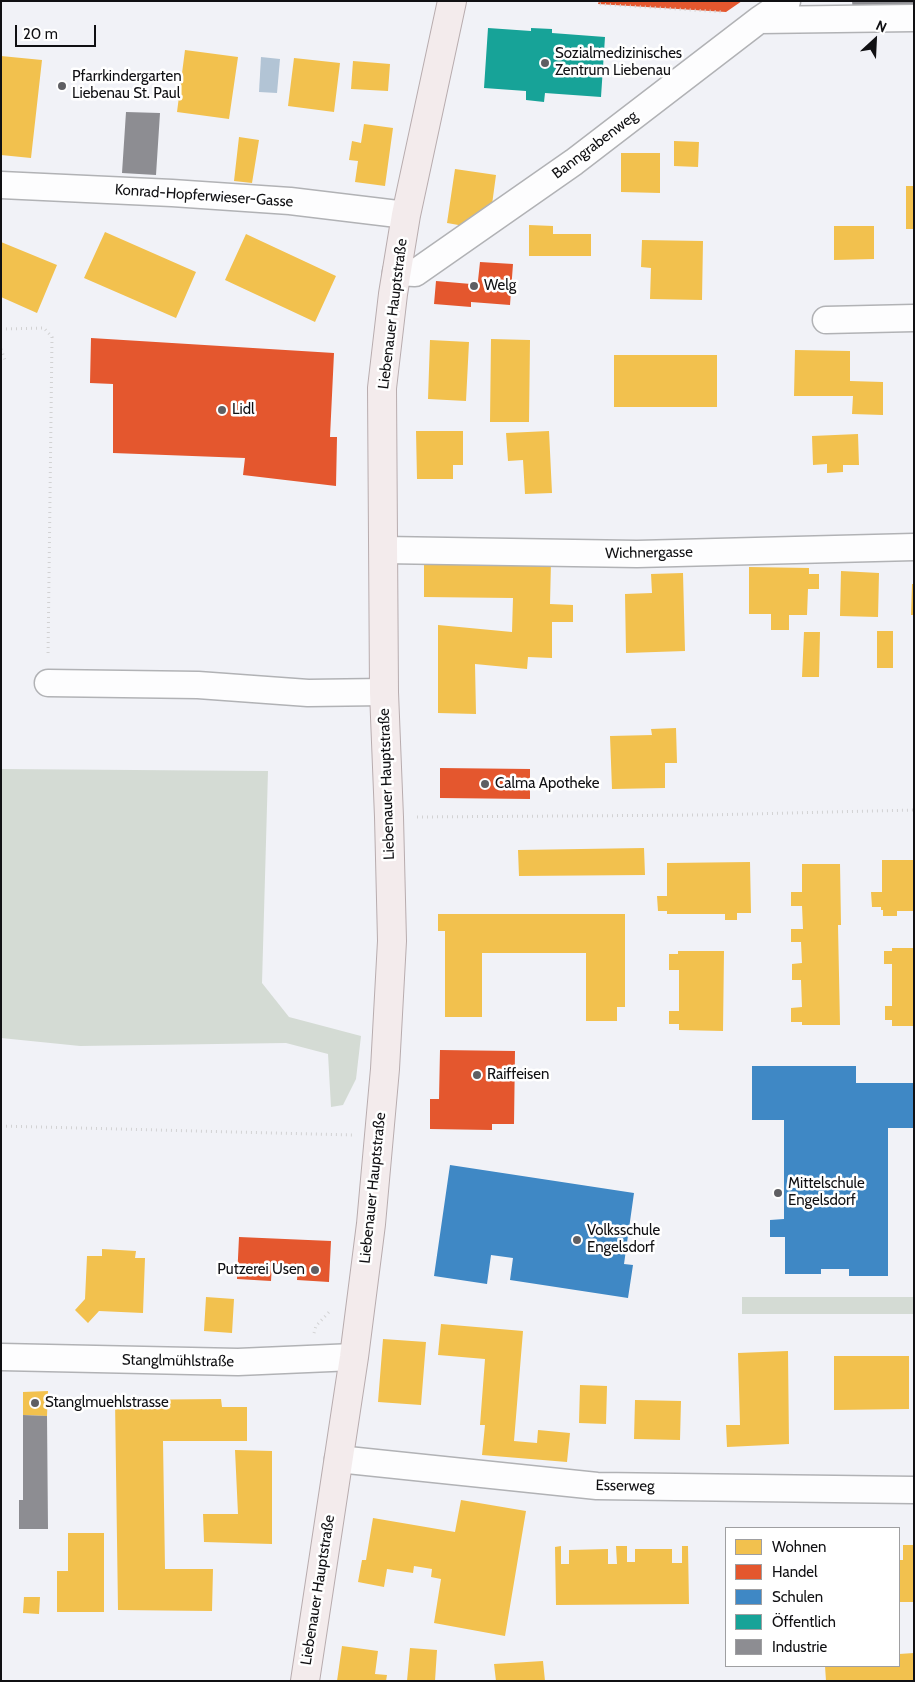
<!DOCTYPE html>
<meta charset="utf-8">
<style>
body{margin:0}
#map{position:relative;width:915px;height:1682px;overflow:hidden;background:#f1f2f7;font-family:Cabin,sans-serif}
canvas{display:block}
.frame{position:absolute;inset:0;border:2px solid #101013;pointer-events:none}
.legend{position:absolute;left:725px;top:1527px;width:175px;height:140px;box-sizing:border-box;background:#fff;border:1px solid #9f9fa1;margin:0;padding:6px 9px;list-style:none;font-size:15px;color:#101013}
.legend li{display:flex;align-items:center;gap:10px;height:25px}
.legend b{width:25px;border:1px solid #9f9fa1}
.north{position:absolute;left:850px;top:15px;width:50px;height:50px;-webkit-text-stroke:4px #fff;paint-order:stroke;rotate:25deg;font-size:14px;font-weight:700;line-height:20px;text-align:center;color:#101013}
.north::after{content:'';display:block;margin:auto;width:18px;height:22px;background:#101013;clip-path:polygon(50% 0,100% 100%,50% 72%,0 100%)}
.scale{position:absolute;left:15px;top:25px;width:81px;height:22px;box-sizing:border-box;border:2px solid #101013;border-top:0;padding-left:6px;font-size:15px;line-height:18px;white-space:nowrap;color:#101013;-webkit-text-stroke:4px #fff;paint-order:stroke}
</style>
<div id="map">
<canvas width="915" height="1682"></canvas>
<div class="frame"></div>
<ul class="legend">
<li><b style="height:14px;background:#f2c14e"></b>Wohnen</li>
<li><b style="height:14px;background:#e4572e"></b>Handel</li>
<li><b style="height:14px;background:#3f88c5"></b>Schulen</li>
<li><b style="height:14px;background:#17a398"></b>Öffentlich</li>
<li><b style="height:14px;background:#8d8d92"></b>Industrie</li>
</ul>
<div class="north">N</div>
<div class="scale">20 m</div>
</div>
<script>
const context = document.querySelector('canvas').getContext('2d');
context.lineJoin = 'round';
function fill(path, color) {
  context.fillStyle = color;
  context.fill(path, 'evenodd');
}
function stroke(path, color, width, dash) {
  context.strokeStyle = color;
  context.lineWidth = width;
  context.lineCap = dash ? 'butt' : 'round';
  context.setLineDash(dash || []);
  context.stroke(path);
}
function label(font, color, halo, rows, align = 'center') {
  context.font = font + ' Cabin,sans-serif';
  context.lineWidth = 5;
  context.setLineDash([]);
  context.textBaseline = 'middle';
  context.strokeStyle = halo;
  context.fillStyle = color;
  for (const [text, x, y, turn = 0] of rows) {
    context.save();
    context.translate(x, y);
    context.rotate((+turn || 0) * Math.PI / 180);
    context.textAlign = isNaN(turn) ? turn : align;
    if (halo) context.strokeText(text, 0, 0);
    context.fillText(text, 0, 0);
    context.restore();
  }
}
const green = new Path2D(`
 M1,769L268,771L262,983L289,1017L361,1036L356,1079L343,1105L331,1107L328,1054L286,1043L80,1046L1,1038Z
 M742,1297H914V1314H742Z`);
const water = new Path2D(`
 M261,57L280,59L277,93L259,92Z`);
const homes = new Path2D(`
 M185,50L238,57L229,119L177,112Z
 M1,56L42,60L31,158L1,155Z
 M294,58L340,63L334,112L288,106Z
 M353,61L390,64L388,91L351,89Z
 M364,124L393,128L385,186L355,182L358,161L349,160L352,141L361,143Z
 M239,137L259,140L252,183L234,181Z
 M674,141L699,142L698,167L674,166Z
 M621,153H660V193L621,192Z
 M455,169L496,175L491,212L470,227L447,223Z
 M906,186H914V229H906Z
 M529,225L553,226V234H591V256H529Z
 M834,226H874V259L834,260Z
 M105,232L196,272L176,318L84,278Z
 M246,234L336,276L315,322L225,280Z
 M642,240L703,241L702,300L650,299L651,268L641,267Z
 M1,242L57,265L37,313L1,297Z
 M491,339L530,340L529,422H490Z
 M430,340L469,342L466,401L428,399Z
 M795,350L850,351V381L883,382V415L852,414L853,396H794Z
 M614,355H717V407H614Z
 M416,431H463V465H453V479H417Z
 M549,431L552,493L525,494L523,460L508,461L506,433Z
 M858,434L859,465H843V472L827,473V464L813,465L812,436Z
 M424,560L551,562L550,604L573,605V622H552V658L528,657L527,669L475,664L476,714L438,713V625L512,632L513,598L424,597Z
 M749,567L809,568V574H819V589H808L807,615H789V630H771V614H749Z
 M841,571L879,573L878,617L840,616Z
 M683,573L685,651L626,653L625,594L652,593L651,574Z
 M912,584H914V615H911Z
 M877,631H893V668H877Z
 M804,632H820L819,677H802Z
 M676,728L677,763H665V788L612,789L610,736L652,735L651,729Z
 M644,848L645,875L519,876L518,850Z
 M882,860H914V911H897V916H883V910H881V907H872L871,892H882Z
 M750,862L751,913H737V920H725V914H667V911H658L657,896H667V863Z
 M802,864H840L841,925H838L840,1025H802V1022H791V1008L802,1007L801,980H792V964L802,963L801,942H791V929H803L802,906H791V892H802Z
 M438,914H625V1007H617V1021H586V953H482V1017H445V931H438Z
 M892,948H914V1026H892V1020H885V1006H892V964H884V951H892Z
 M678,951H724L723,1031L679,1030V1024H669V1011H679V970H669V954H678Z
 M102,1249L136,1251L135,1258H145L143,1313L99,1311L88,1323L75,1310L85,1299L87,1256H102Z
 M206,1297L234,1299L232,1333L204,1331Z
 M441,1324L523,1331L514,1441L537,1443L538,1430L570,1433L567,1462L482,1455L485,1425H480L485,1359L438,1355Z
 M383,1339L426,1342L421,1405L378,1402Z
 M788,1351L789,1444L727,1447L726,1425H740L738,1353Z
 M834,1356H909V1409L834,1410Z
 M580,1385L607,1386L606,1424L579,1423Z
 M48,1391L47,1416L23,1415V1392Z
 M221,1399L222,1407H247V1441H163L165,1569H213L212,1611L118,1610L115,1400Z
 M635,1400L681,1401L680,1440L634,1439Z
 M235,1450L272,1451V1544L204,1542L203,1514H238Z
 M461,1500L526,1511L505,1636L434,1623L441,1579L431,1577L432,1569L414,1566L413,1573L387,1569L384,1587L358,1582L362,1560H366L373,1518L455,1532Z
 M68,1533H104V1612H57V1571H68Z
 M903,1545H914V1602H899V1560H903Z
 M561,1546V1564H569V1550L608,1549V1564H617L616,1546H627V1562H635V1549H672V1563H682V1546H688L689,1604L556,1605L555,1547Z
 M24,1597H40L39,1614L23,1613Z
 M342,1646L378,1651L375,1674L387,1675L386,1681H337Z
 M410,1648L437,1650L435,1681H407Z
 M914,1653V1681H826L825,1666H899V1654Z
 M543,1661L545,1681H496L494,1664Z`);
const shops = new Path2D(`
 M599,1H742L726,12L598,4Z
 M480,262L513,264L510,305L471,302V307L434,304L436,281L471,284L470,290H477Z
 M91,338L334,353L330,437H337L336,486L243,475L245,458L113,453V384L90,383Z
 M440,768L530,769V799L440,798Z
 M440,1050L515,1051L514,1124H492V1130L430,1129V1099H439Z
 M239,1237L331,1241L329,1282L297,1280L298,1265L272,1264L271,1281L237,1279Z`);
const schools = new Path2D(`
 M752,1066H856V1083H914V1128H888V1276H849V1269H821V1274H785V1237H770V1220L784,1219V1120H752Z
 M450,1165L634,1193L624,1264L633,1265L628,1298L510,1280L513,1258L491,1255L487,1284L434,1276Z`);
const public = new Path2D(`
 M488,28L531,31V28L552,29V33L605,37L601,97L545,93L544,102L526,100V91L484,88Z`);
const industry = new Path2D(`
 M852,1H914V9L853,11Z
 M126,112L160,113L156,175L122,173Z
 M23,1415L47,1416L48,1529H19V1500H23Z`);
const path = new Path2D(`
 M599,1L598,4L724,12
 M1,329L44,328L52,337L48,657
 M1,349L5,360
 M417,817L707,815L914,810
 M1,1126L352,1135
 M314,1333L316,1326L331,1310`);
const minor = new Path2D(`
 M759,20L914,18
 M1,185L172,193L290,201L406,215
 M396,272L415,273L574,162L759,20L787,1
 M826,320L914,318
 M384,550L637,554L914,547
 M48,683L198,685L308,693L384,692
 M1,1357L238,1362L354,1357
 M338,1459L597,1486L914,1490`);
const major = new Path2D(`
 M305,1681L354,1357L371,1224L385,1069L392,941L389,817L384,692L382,388L393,294L406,215L452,1`);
const markers = [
 [545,63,5,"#5f5f63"],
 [62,86,5,"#5f5f63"],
 [474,286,5,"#5f5f63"],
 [222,410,5,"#5f5f63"],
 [485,784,5,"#5f5f63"],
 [477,1075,5,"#5f5f63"],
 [778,1193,5,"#5f5f63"],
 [577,1240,5,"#5f5f63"],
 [315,1270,5,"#5f5f63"],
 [35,1403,5,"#5f5f63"]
];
const poiNames = [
 ["Sozialmedizinisches",555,54],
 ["Zentrum Liebenau",555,71],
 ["Pfarrkindergarten",72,77],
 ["Liebenau St. Paul",72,94],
 ["Welg",484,286],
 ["Lidl",232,410],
 ["Calma Apotheke",495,784],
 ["Raiffeisen",487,1075],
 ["Mittelschule",788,1184],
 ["Engelsdorf",788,1201],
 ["Volksschule",587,1231],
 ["Engelsdorf",587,1248],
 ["Putzerei Usen",305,1270,"right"],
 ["Stanglmuehlstrasse",45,1403]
];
const streetNames = [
 ["Banngrabenweg",595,145,-37],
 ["Konrad-Hopferwieser-Gasse",204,196,4],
 ["Liebenauer Hauptstraße",393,314,-83],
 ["Wichnergasse",649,553,-1],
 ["Liebenauer Hauptstraße",387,784,-92],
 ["Liebenauer Hauptstraße",373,1188,-84],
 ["Stanglmühlstraße",178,1361,1],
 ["Esserweg",625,1486,1],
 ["Liebenauer Hauptstraße",318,1590,-81]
];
fill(green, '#d4dbd4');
fill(water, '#b2c4d5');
fill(homes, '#f2c14e');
fill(shops, '#e4572e');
fill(schools, '#3f88c5');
fill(public, '#17a398');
fill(industry, '#8d8d92');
stroke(minor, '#b1b2b5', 29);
stroke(major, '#b8acae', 30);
stroke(path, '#d2d2d3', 3, [1, 4]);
stroke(minor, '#fdfdfe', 26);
stroke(major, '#f3ebec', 28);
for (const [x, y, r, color] of markers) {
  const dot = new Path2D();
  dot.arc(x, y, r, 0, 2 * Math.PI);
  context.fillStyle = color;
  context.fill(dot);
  stroke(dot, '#fff', 2);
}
label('15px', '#101013', '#fff', poiNames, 'left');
label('15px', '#101013', '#fff', streetNames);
</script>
